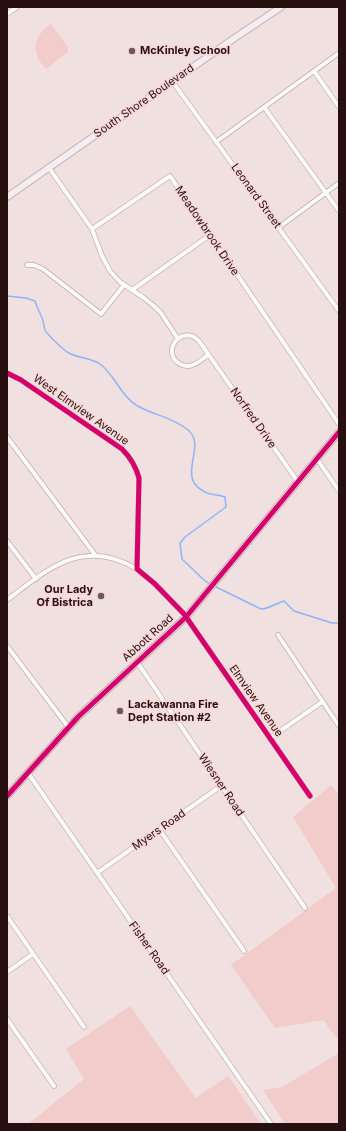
<!DOCTYPE html>
<style>
body{margin:0}
#map{position:relative;width:346px;height:1131px;overflow:hidden;background:#f1e0e0;font-family:Inter,sans-serif}
canvas{display:block}
.frame{position:absolute;inset:0;border:8px solid #280f10;pointer-events:none}
</style>
<div id="map">
<canvas width="346" height="1131"></canvas>
<div class="frame"></div>
</div>
<script>
const context = document.querySelector('canvas').getContext('2d');
context.lineJoin = 'round';
function fill(path, color) {
  context.fillStyle = color;
  context.fill(path, 'evenodd');
}
function stroke(path, color, width, dash) {
  context.strokeStyle = color;
  context.lineWidth = width;
  context.lineCap = dash ? 'butt' : 'round';
  context.setLineDash(dash || []);
  context.stroke(path);
}
function label(font, color, halo, rows, align = 'center') {
  context.font = font + ' Inter,sans-serif';
  context.lineWidth = 3.5;
  context.setLineDash([]);
  context.textBaseline = 'middle';
  context.strokeStyle = halo;
  context.fillStyle = color;
  for (const [text, x, y, turn = 0] of rows) {
    context.save();
    context.translate(x, y);
    context.rotate((+turn || 0) * Math.PI / 180);
    context.textAlign = isNaN(turn) ? turn : align;
    if (halo) context.strokeText(text, 0, 0);
    context.fillText(text, 0, 0);
    context.restore();
  }
}
const green = new Path2D(`
 M51,24L68,47V52L46,69C43,65 38,60 37,55C33,42 40,31 51,24Z
 M331,785L339,795V1041L323,1020L275,1028L231,965L336,888L293,817Z
 M130,1006L196,1098L228,1076L261,1124H28L84,1079L66,1049Z
 M339,1053V1124H285L263,1090L282,1087Z`);
const stream = new Path2D(`
 M7,296L26,298L35,301C37,308 41,314 43,321C44,324 44,327 45,330C47,334 64,351 69,353C78,358 91,358 100,364C115,375 120,395 136,405C152,415 173,417 188,430C209,447 171,481 210,494C215,495 220,495 225,497L226,507L185,537L180,543L182,559L204,580L211,585
 M214,586L261,609C269,609 276,603 284,601L294,611L332,623H339`);
const street = new Path2D(`
 M7,14L17,7
 M314,71L339,107
 M172,81L339,311
 M264,107L339,211
 M216,142L339,53
 M49,168L92,229L102,256L110,271L120,282L144,298L155,307L161,313L178,339
 M278,228L339,183
 M92,229L170,176L339,424
 M27,265H34L43,269L101,314L124,285
 M132,290L210,235
 M208,355C203,358 198,364 192,365C188,367 184,366 180,364C160,353 181,323 199,341L298,482
 M7,373L21,380L122,449C130,457 136,467 139,478L137,569L155,584L184,614L310,796
 M7,437L96,556
 M317,459L339,491
 M7,541L36,579
 M7,600C49,568 83,537 137,569
 M278,635L339,726
 M7,646L69,728
 M137,662L305,908
 M270,738L322,702
 M28,773L271,1124
 M159,829L244,951
 M97,873L221,786
 M7,916L84,1027
 M7,972L33,954
 M7,1019L54,1086`);
const secondary = new Path2D(`
 M7,197L236,37L281,7
 M7,796L78,717L186,617L339,432`);
const cycleway = new Path2D(`
 M7,373L21,380L122,449C130,457 136,467 139,478L137,569L155,584L184,614L310,796
 M7,796L78,717L186,617L339,432`);
const markers = [
 [132,51,4,"#6e5859"],
 [101,596,4,"#6e5859"],
 [120,711,4,"#6e5859"]
];
const poiNames = [
 ["McKinley School",140,51],
 ["Our Lady",93,590,"right"],
 ["Of Bistrica",93,603,"right"],
 ["Lackawanna Fire",128,705],
 ["Dept Station #2",128,718]
];
const streetNames = [
 ["South Shore Boulevard",144,101,-35],
 ["Leonard Street",256,196,54],
 ["Meadowbrook Drive",207,231,56],
 ["West Elmview Avenue",81,410,35],
 ["Norfred Drive",253,418,55],
 ["Abbott Road",148,638,-42],
 ["Elmview Avenue",256,701,55],
 ["Wiesner Road",221,785,56],
 ["Myers Road",159,830,-35],
 ["Fisher Road",149,948,55]
];
fill(green, '#f2cbcb');
stroke(stream, '#8eb5f5', 1.5);
stroke(street, '#c2aeae', 5.5);
stroke(secondary, '#c2aeae', 8);
stroke(street, '#fdfafa', 4);
stroke(secondary, '#f4eef2', 6);
stroke(cycleway, '#d6006c', 5);
for (const [x, y, r, color] of markers) {
  const dot = new Path2D();
  dot.arc(x, y, r, 0, 2 * Math.PI);
  context.fillStyle = color;
  context.fill(dot);
  stroke(dot, '#f8d9d9', 1.5);
}
label('bold 11px', '#280f10', '#f8d9d9', poiNames, 'left');
label('11px', '#280f10', '#f8d9d9', streetNames);
</script>
